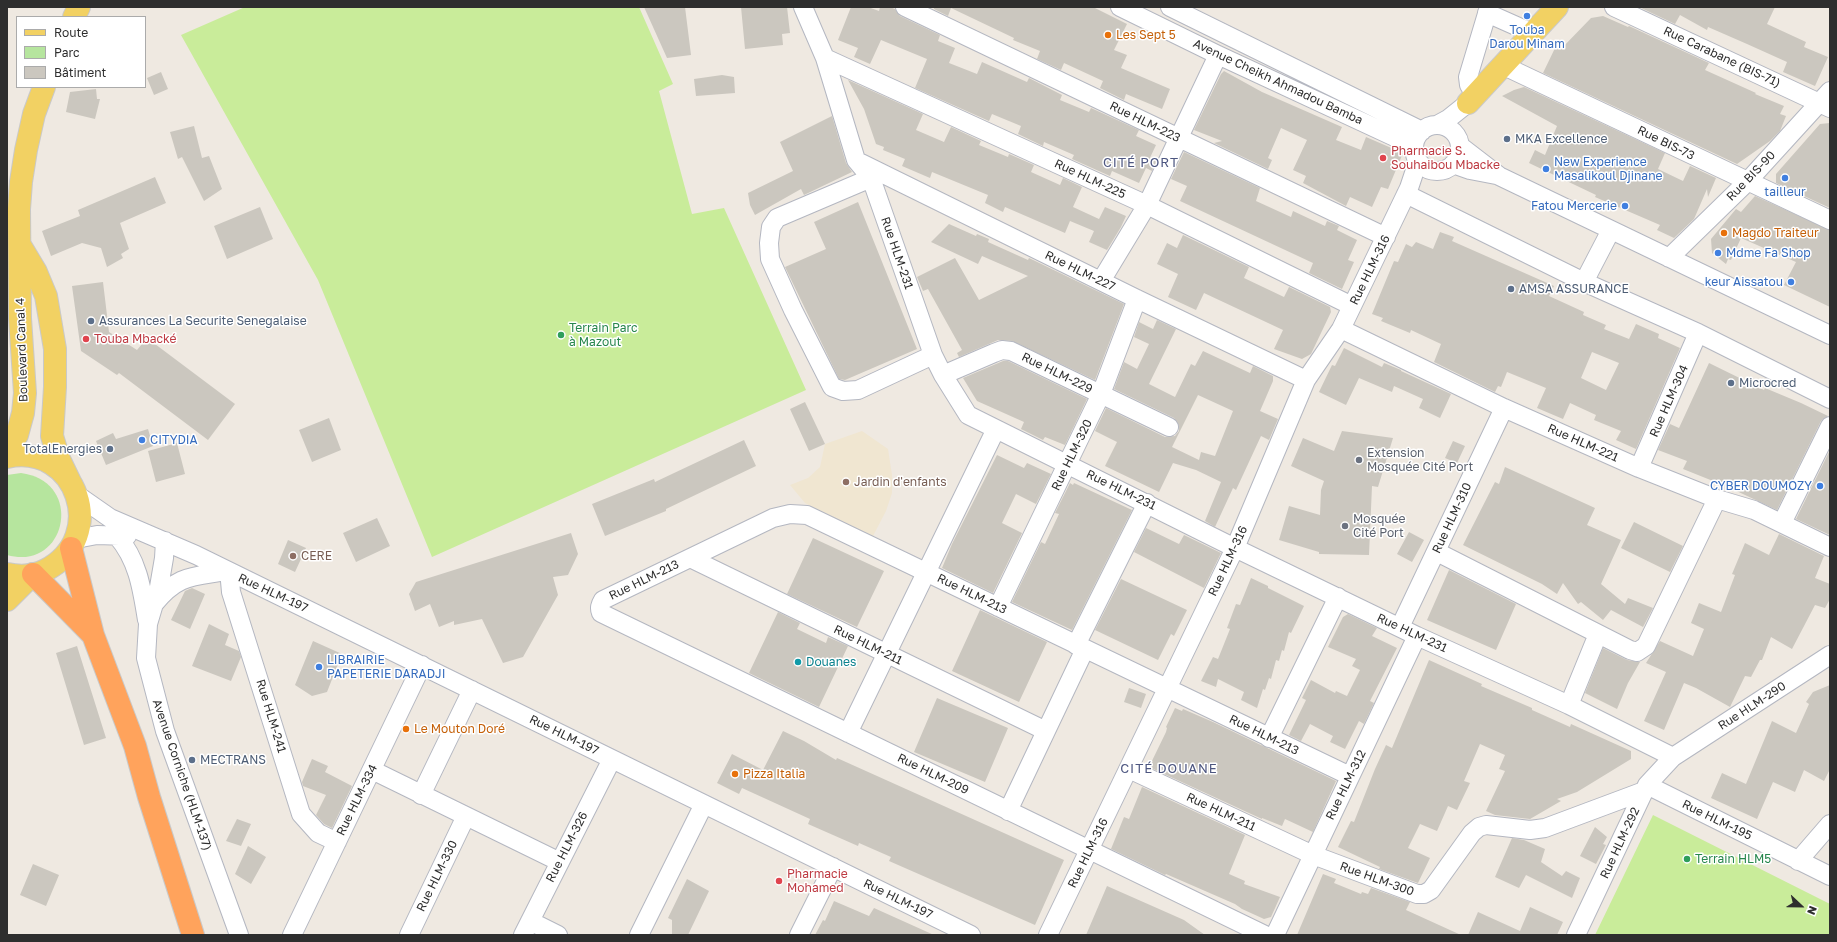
<!DOCTYPE html>
<meta charset="utf-8">
<style>
body{margin:0}
#map{position:relative;width:1837px;height:942px;overflow:hidden;background:#efe9e1;font-family:"Golos Text",sans-serif}
canvas{display:block}
.frame{position:absolute;inset:0;border:8px solid #2e2e2e;pointer-events:none}
.legend{position:absolute;left:16px;top:16px;width:130px;height:72px;box-sizing:border-box;background:#fff;border:1px solid #ababab;margin:0;padding:5px 7px;list-style:none;font-size:12px;color:#2e2e2e}
.legend li{display:flex;align-items:center;gap:8px;height:20px}
.legend b{width:20px;border:1px solid #ababab}
.north{position:absolute;left:1781px;top:886px;width:40px;height:40px;-webkit-text-stroke:3px #fff;paint-order:stroke;rotate:112deg;font-size:11px;font-weight:700;line-height:16px;text-align:center;color:#2e2e2e}
.north::after{content:'';display:block;margin:auto;width:14px;height:18px;background:#2e2e2e;clip-path:polygon(50% 0,100% 100%,50% 72%,0 100%)}
</style>
<div id="map">
<canvas width="1837" height="942"></canvas>
<div class="frame"></div>
<ul class="legend">
<li><b style="height:5px;background:#f2d163"></b>Route</li>
<li><b style="height:11px;background:#b6e59e"></b>Parc</li>
<li><b style="height:11px;background:#cbc7bf"></b>Bâtiment</li>
</ul>
<div class="north">N</div>
</div>
<script>
const context = document.querySelector('canvas').getContext('2d');
context.lineJoin = 'round';
function fill(path, color) {
  context.fillStyle = color;
  context.fill(path, 'evenodd');
}
function stroke(path, color, width, dash) {
  context.strokeStyle = color;
  context.lineWidth = width;
  context.lineCap = dash ? 'butt' : 'round';
  context.setLineDash(dash || []);
  context.stroke(path);
}
function label(font, color, halo, rows, align = 'center') {
  context.font = font + ' "Golos Text",sans-serif';
  context.lineWidth = 3;
  context.setLineDash([]);
  context.textBaseline = 'middle';
  context.strokeStyle = halo;
  context.fillStyle = color;
  for (const [text, x, y, turn = 0] of rows) {
    context.save();
    context.translate(x, y);
    context.rotate((+turn || 0) * Math.PI / 180);
    context.textAlign = isNaN(turn) ? turn : align;
    if (halo) context.strokeText(text, 0, 0);
    context.fillText(text, 0, 0);
    context.restore();
  }
}
const education = new Path2D(`
 M862,431L888,449L892,475V493L886,511L872,538L805,503L790,485L808,478L820,467L825,444Z`);
const green = new Path2D(`
 M21,473C85,481 67,572 7,555V475Z`);
const pitch = new Path2D(`
 M245,7H639L673,84L659,91L692,214L724,208L806,390L432,557L318,280L181,35Z
 M1653,815L1830,904V935H1595Z`);
const building = new Path2D(`
 M644,7H685L691,55L667,58Z
 M741,7H787L790,33L782,34L783,45L745,49Z
 M851,7H868L879,11L880,7H890L895,9L900,16L940,35L938,41L955,48L949,63L977,74L982,62L1027,82L1029,78L1062,95L1060,100L1089,112L1091,108L1139,130L1136,136L1156,145L1148,162L1157,160L1152,171L1146,168L1139,183L1112,171L1110,176L1072,159L1074,155L1044,142L1043,146L1018,134L1021,126L992,114L989,121L915,88L927,59L881,40L870,64L854,57L858,48L838,40Z
 M934,7H1093L1127,24L1114,50L1127,55L1121,68L1170,89L1162,109L1126,94L1124,100L1100,88L1103,81L1064,63L1061,70L1037,59L1040,51L1013,40L1014,38L951,8L948,16L934,9Z
 M1639,7H1775L1767,24L1806,42L1804,47L1828,57L1815,86L1783,72L1787,62L1747,44L1708,27L1707,30L1680,15L1675,24Z
 M1603,16L1628,27L1629,26L1709,63L1705,70L1756,93L1755,94L1784,106L1780,114L1786,116L1780,131L1770,141L1737,164L1543,73L1556,46L1561,49L1591,18Z
 M1224,71L1262,92L1342,127L1336,140L1361,150L1366,137L1403,153L1388,189L1381,187L1372,207L1350,197L1346,206L1303,183L1306,176L1293,170L1307,140L1281,128L1268,158L1272,160L1268,169L1214,143L1222,141L1194,130L1221,74Z
 M161,72L168,89L154,95L147,78Z
 M722,75L734,77L735,93L696,96L694,79Z
 M848,80L923,114L916,130L944,142L951,127L981,141L979,145L1008,157L1009,154L1034,165L1031,172L1060,185L1063,178L1082,187L1073,207L1099,219L1105,207L1126,216L1121,227L1107,250L1089,242L1094,231L1070,221L1065,233L1005,207L1003,212L985,203L988,195L932,172L930,178L902,166L905,159L883,150L884,147L876,144L864,109Z
 M1524,87L1665,153L1658,169L1683,181L1690,166L1716,178L1708,197L1707,189L1694,219L1674,238L1657,230L1660,225L1595,197L1596,195L1529,163L1535,150L1545,155L1557,126L1502,96L1514,90Z
 M96,89L97,99H100L95,119L66,112L70,92Z
 M832,116L846,163L852,172L804,195L801,189L755,215L750,205L748,193L793,171L780,142Z
 M1830,123V208L1776,183V174L1820,124Z
 M194,126L202,158L209,156L222,189L204,201L182,157L178,159L170,132Z
 M1184,152L1260,188L1256,201L1291,217L1293,211L1325,226L1327,221L1339,226L1337,230L1357,240L1348,260L1354,262L1342,289L1309,273L1313,263L1180,201L1187,186L1171,179Z
 M155,177L166,203L120,223L129,249L121,254L123,258L107,267L101,248L82,243L51,256L42,231L80,216L78,210Z
 M1755,196L1830,230V307L1784,285L1796,262L1741,238L1731,260L1728,259L1726,264L1712,253L1711,239L1736,209L1741,212Z
 M858,202L917,349L845,380L839,379L785,267L826,249L814,222Z
 M260,207L273,239L227,259L214,226Z
 M949,224L976,236L977,234L989,239L988,242L1028,260L1029,258L1124,304L1095,380L1012,341L998,340L959,357L957,353L962,350L928,289L923,291L917,277L955,258L979,300L1028,276L982,256L978,264L931,242Z
 M1440,232L1454,237L1452,241L1554,286L1549,296L1584,312L1583,315L1606,325L1604,329L1629,339L1636,324L1659,334L1658,338L1680,348L1636,449L1616,440L1621,431L1594,420L1596,415L1570,403L1563,419L1537,408L1546,388L1507,372L1501,387L1498,386L1495,392L1434,362L1441,344L1411,330L1410,333L1381,321L1383,318L1372,314L1394,261L1398,262L1406,244L1412,247L1416,242L1433,249ZM1592,352L1619,363L1606,390L1581,378Z
 M1183,235L1249,267L1244,278L1284,297L1289,287L1330,307L1331,312L1311,354L1302,359L1274,349L1283,330L1204,293L1196,310L1168,297L1178,274L1157,264L1167,243L1177,248Z
 M103,282L109,332L137,350L147,338L235,404L208,440L119,373L117,375L81,351L72,286Z
 M1157,320L1176,329L1149,384L1175,397L1191,364L1195,366L1203,351L1250,373L1253,366L1273,376V381L1260,411L1278,419L1269,440L1261,436L1236,490L1233,488L1215,527L1205,521L1221,482L1196,470L1173,463L1159,492L1105,466L1117,442L1095,431L1106,408L1165,437L1175,436L1179,431V426L1174,418L1114,389L1124,362L1137,369L1149,344L1134,337L1139,322L1153,329ZM1198,395L1233,411L1215,456L1201,452L1199,460L1172,447Z
 M1344,348L1382,367L1384,363L1401,370V371L1451,394L1440,418L1419,408L1423,399L1394,386L1392,392L1359,378L1346,405L1319,392L1332,365L1335,366Z
 M1003,361H1008L1087,399L1065,445L1045,437L1043,440L1021,429L1024,422L977,401L963,378Z
 M1709,363L1764,390L1765,388L1801,403L1828,416L1821,421L1777,510L1728,487L1683,469L1687,461L1658,450L1670,424L1679,428Z
 M805,402L825,444L809,451L790,409Z
 M329,418L341,450L312,462L299,430Z
 M148,429L153,446L106,465L96,441L113,433L116,439Z
 M1342,431L1393,438L1378,487L1372,486L1369,555L1319,554V552L1279,540L1289,506L1320,515L1321,490L1324,481L1291,466L1303,438L1334,451Z
 M744,440L756,466L666,509V511L605,536L592,504L654,479L655,482Z
 M1453,441L1465,446L1457,463L1445,458Z
 M177,443L185,474L156,482L148,451Z
 M1830,450V535L1796,519Z
 M997,455L1024,468L1027,463L1051,474L1036,504L1016,494L1002,523L1022,533L993,593L942,568L952,544Z
 M1505,467L1595,508L1587,525L1621,540L1601,584L1625,604L1628,598L1653,608L1643,627L1611,610L1603,620L1581,602L1578,604L1563,583L1557,594L1542,584L1463,545L1495,482L1499,484Z
 M1070,483L1073,485L1074,483L1132,510L1072,630L1012,602L1041,542L1045,544L1059,514L1055,513Z
 M377,518L390,546L356,562L343,533Z
 M1634,522L1683,546L1670,572L1621,548Z
 M1146,528L1179,544L1184,535L1221,553L1204,588L1134,552Z
 M1409,532L1424,540L1412,562L1397,554Z
 M571,533L578,554L568,575L553,577L558,595L523,657L503,663L482,619L454,625V621L439,627L430,604L415,611L409,594L416,582Z
 M1779,534L1824,556L1815,578L1830,584V599L1825,608L1815,605L1792,649L1771,637L1762,660H1760L1751,677L1745,676L1730,707L1696,688L1684,683L1664,730L1644,721L1666,672L1646,663L1660,641L1693,656L1704,629L1691,623L1699,603L1721,612L1735,575L1732,574L1745,543L1769,555Z
 M813,538L884,571L857,627L787,594Z
 M288,540L306,548L295,572L278,564Z
 M1449,570L1516,604L1496,650L1427,620Z
 M1251,578L1268,586V588L1304,606L1291,633L1289,632L1284,651L1282,650L1279,661L1276,660L1271,679L1269,678L1265,690L1263,689L1257,708L1241,700L1244,692L1218,679L1216,687L1201,681L1213,657L1218,659L1230,629L1227,628L1236,604L1240,605Z
 M1121,579L1187,610L1174,636L1171,634L1158,660L1095,630Z
 M192,588L205,594L190,629L171,620L185,591Z
 M980,610L1047,642L1019,702L952,671Z
 M778,612L800,623L797,629L826,643L828,637L848,646L819,707L749,673Z
 M1348,614L1377,628L1372,636L1397,648L1370,701L1374,703L1364,724L1359,721L1345,749L1330,742L1333,736L1310,724L1301,741L1289,735L1306,700L1302,698L1311,680L1335,693L1336,691L1347,696L1360,670L1352,666L1356,659L1328,647L1343,617Z
 M209,624L229,634L225,645L239,651L241,657L231,681L192,666Z
 M313,641L342,654L327,692L312,696L295,685Z
 M77,646L106,738L84,745L56,653Z
 M1603,648L1627,660L1640,662L1628,683L1617,709L1585,693Z
 M1429,660L1482,684L1481,686L1532,708V710L1570,727L1571,724L1631,751V759L1577,792L1557,799L1561,801L1530,819L1495,815L1486,811L1505,771L1499,769L1505,755L1480,744L1464,781L1470,783L1457,810L1448,806L1437,831L1420,824L1408,848L1430,858L1418,883L1379,869L1380,867L1338,847L1351,821L1354,822L1375,769L1386,745L1392,748Z
 M1830,685V769L1824,781L1804,770L1795,792L1773,782L1757,819L1711,798L1722,773L1746,784L1772,721L1796,733L1809,704L1806,702L1813,692Z
 M1129,688L1146,694L1141,708L1124,702Z
 M937,698L1008,728L985,782L914,752Z
 M1175,708L1182,711L1183,709L1213,722L1336,781L1313,832L1285,819L1282,826L1262,818V819L1149,767L1166,732L1167,728L1166,727Z
 M783,731L804,741L836,760L837,758L1064,860L1035,925L889,861L891,857L859,843L858,846L808,824L810,819L742,788L739,794L717,783L732,754L763,770Z
 M312,759L328,766L325,772L352,786L332,828L324,824L316,815L326,795L303,786L302,782Z
 M1142,787L1245,835L1229,874L1245,881L1244,884L1280,897L1271,917L1264,919L1242,909L1235,904L1166,874L1165,875L1111,849L1124,817L1129,819Z
 M237,819L251,824L241,846L226,841Z
 M1595,827L1607,837L1603,844L1606,845L1596,864L1580,856Z
 M1512,838L1524,840L1545,849L1541,862L1562,876L1566,871L1580,878L1572,898L1526,875L1519,888L1495,877Z
 M248,846L266,857L251,884L235,874Z
 M33,864L59,875L46,906L20,895Z
 M1323,874L1336,879L1334,883L1361,894L1362,892L1368,894L1371,888L1410,902L1406,910L1461,935H1297Z
 M687,879L709,891L688,935H672V920L668,918Z
 M1107,886L1184,920L1205,935H1086Z
 M834,901L869,916L874,908L934,935H815L823,920L825,921Z
 M1530,907L1563,922L1557,935H1468L1478,912L1520,931Z`);
const minor = new Path2D(`
 M803,7L825,58L856,160L871,178L933,355L943,375L968,415L1235,548L1417,636L1569,705L1673,757
 M905,7L1386,237
 M1120,7L1218,55L1414,146
 M1170,7L1422,131
 M1614,7L1830,108
 M1487,13L1532,33
 M825,58L1147,205L1352,306
 M1502,65L1830,220
 M1475,94L1469,85L1468,77L1489,7
 M1437,125L1448,119L1468,103
 M1414 148a23 23 0 1 1 46 0a23 23 0 1 1-46 0Z
 M1460,146L1499,176L1830,335
 M861,163L1137,299L1306,380
 M1453,164L1470,170L1496,175
 M871,178L777,218L771,227L769,243L770,259L793,310L832,387L843,391L858,390L933,355
 M1406,194L1584,282L1698,333L1830,399
 M1669,258L1747,182L1830,91
 M1101,281L1147,205L1218,55
 M1584,282L1611,230
 M1341,329L1504,408L1639,468L1717,499L1754,510L1830,547
 M943,375L994,353L1002,350L1011,351L1169,427
 M1639,468L1698,333
 M77,495L110,518L196,555L971,935
 M1782,523L1830,426
 M117,536C138,560 142,589 147,620
 M76,539L97,535L127,536
 M165,541L164,558L159,587L148,624L146,658L165,731L239,935
 M1437,552L1630,650L1637,652L1646,646L1717,499
 M690,558L1046,731
 M232,574L230,581L231,592L301,814L318,833L337,842
 M154,604C178,574 193,577 227,571
 M998,607L1101,394L1137,299
 M1400,627L1504,408
 M1076,645L1147,503
 M1569,705L1598,634
 M848,733L996,429
 M1269,738L1338,597
 M1129,769L1313,855L1417,894H1424L1431,890L1472,833L1479,827L1486,825L1530,830L1545,828L1644,791
 M372,770L560,862
 M1647,785L1830,876
 M421,795L472,690
 M1008,811L1085,649
 M1798,861L1830,824
 M530,921L558,935
 M292,935L422,665
 M409,935L466,816
 M523,935L612,759
 M639,935L704,804
 M799,935L833,867
 M1048,935L1235,548L1306,380L1341,329L1409,188L1418,161
 M1265,935L601,613C599,608 600,605 603,600L773,518L790,514L807,515L1350,776
 M1275,935L1417,636
 M1576,935L1647,785L1673,757L1830,655`);
const major = new Path2D(`
 M74,17L79,7
 M1468,103L1557,7
 M21,247L36,272L46,296L55,349V387L52,436L59,459L71,484
 M7,450L17,435L23,413L25,393L20,318L19,209L21,182L26,150L34,114L44,87
 M7,457C77,442 109,537 46,570C34,576 20,577 7,574
 M7,600L33,574`);
const highway = new Path2D(`
 M71,548L93,635L135,746L149,797L193,935
 M33,574L91,633`);
const markers = [
 [1527,16,4,"#3f7fe0"],
 [1108,35,4,"#e8710a"],
 [1507,139,4,"#5c6f8a"],
 [1383,158,4,"#e0444e"],
 [1546,169,4,"#3f7fe0"],
 [1785,178,4,"#3f7fe0"],
 [1625,206,4,"#3f7fe0"],
 [1724,233,4,"#e8710a"],
 [1718,253,4,"#3f7fe0"],
 [1791,282,4,"#3f7fe0"],
 [1511,289,4,"#5c6f8a"],
 [91,321,4,"#5c6f8a"],
 [561,335,4,"#2e9e5b"],
 [86,339,4,"#e0444e"],
 [1731,383,4,"#5c6f8a"],
 [142,440,4,"#3f7fe0"],
 [110,449,4,"#5c6f8a"],
 [1359,460,4,"#6b7280"],
 [846,482,4,"#8d6e63"],
 [1820,486,4,"#3f7fe0"],
 [1345,526,4,"#6b7280"],
 [293,556,4,"#8d6e63"],
 [798,662,4,"#0f9aa8"],
 [319,667,4,"#3f7fe0"],
 [406,729,4,"#e8710a"],
 [192,760,4,"#5c6f8a"],
 [735,774,4,"#e8710a"],
 [1687,859,4,"#2e9e5b"],
 [779,881,4,"#e0444e"]
];
const shopNames = [
 ["Touba",1527,30,"center"],
 ["Darou Minam",1527,44,"center"],
 ["New Experience",1554,162],
 ["Masalikoul Djinane",1554,176],
 ["tailleur",1785,192,"center"],
 ["Fatou Mercerie",1617,206,"right"],
 ["Mdme Fa Shop",1726,253],
 ["keur Aissatou",1783,282,"right"],
 ["CITYDIA",150,440],
 ["CYBER DOUMOZY",1812,486,"right"],
 ["LIBRAIRIE",327,660],
 ["PAPETERIE DARADJI",327,674]
];
const foodNames = [
 ["Les Sept 5",1116,35],
 ["Magdo Traiteur",1732,233],
 ["Le Mouton Doré",414,729],
 ["Pizza Italia",743,774]
];
const streetNames = [
 ["Rue Carabane (BIS-71)",1722,57,25],
 ["Avenue Cheikh Ahmadou Bamba",1278,82,25],
 ["Rue HLM-223",1145,122,26],
 ["Rue BIS-73",1666,143,26],
 ["Rue BIS-90",1751,176,-46],
 ["Rue HLM-225",1090,179,25],
 ["Rue HLM-231",897,253,71],
 ["Rue HLM-316",1370,270,-64],
 ["Rue HLM-227",1080,271,26],
 ["Boulevard Canal 4",22,350,-92],
 ["Rue HLM-229",1057,373,26],
 ["Rue HLM-304",1669,401,-66],
 ["Rue HLM-221",1583,443,24],
 ["Rue HLM-320",1072,455,-64],
 ["Rue HLM-231",1121,490,26],
 ["Rue HLM-310",1452,518,-65],
 ["Rue HLM-316",1228,561,-65],
 ["Rue HLM-213",644,580,-26],
 ["Rue HLM-197",273,593,25],
 ["Rue HLM-213",972,594,26],
 ["Rue HLM-231",1412,633,25],
 ["Rue HLM-211",868,645,26],
 ["Rue HLM-290",1752,706,-33],
 ["Rue HLM-241",271,716,73],
 ["Rue HLM-197",564,735,26],
 ["Rue HLM-213",1264,735,26],
 ["Rue HLM-209",933,774,26],
 ["Avenue Corniche (HLM-137)",182,775,71],
 ["Rue HLM-312",1346,785,-64],
 ["Rue HLM-334",357,800,-64],
 ["Rue HLM-211",1221,812,25],
 ["Rue HLM-195",1717,820,26],
 ["Rue HLM-292",1620,843,-65],
 ["Rue HLM-326",567,847,-63],
 ["Rue HLM-316",1088,853,-64],
 ["Rue HLM-330",437,876,-64],
 ["Rue HLM-300",1377,879,20],
 ["Rue HLM-197",898,899,26]
];
const serviceNames = [
 ["MKA Excellence",1515,139],
 ["AMSA ASSURANCE",1519,289],
 ["Assurances La Securite Senegalaise",99,321],
 ["Microcred",1739,383],
 ["TotalEnergies",102,449,"right"],
 ["MECTRANS",200,760]
];
const healthNames = [
 ["Pharmacie S.",1391,151],
 ["Souhaibou Mbacke",1391,165],
 ["Touba Mbacké",94,339],
 ["Pharmacie",787,874],
 ["Mohamed",787,888]
];
const leisureNames = [
 ["Terrain Parc",569,328],
 ["à Mazout",569,342],
 ["Terrain HLM5",1695,859]
];
const worshipNames = [
 ["Extension",1367,453],
 ["Mosquée Cité Port",1367,467],
 ["Mosquée",1353,519],
 ["Cité Port",1353,533]
];
const educationNames = [
 ["Jardin d'enfants",854,482],
 ["CERE",301,556]
];
const cultureNames = [
 ["Douanes",806,662]
];
const neighbourhoodNames = [
 ["CITÉ PORT",1141,163],
 ["CITÉ DOUANE",1169,769]
];
fill(education, '#f0e6d1');
fill(green, '#b6e59e');
fill(pitch, '#c9ec9a');
fill(building, '#cbc7bf');
stroke(minor, '#b4b7c1', 20);
stroke(major, '#c9c9c9', 24);
stroke(highway, '#c9c9c9', 24);
stroke(minor, '#fff', 18);
stroke(major, '#f2d163', 22);
stroke(highway, '#ffa35c', 22);
for (const [x, y, r, color] of markers) {
  const dot = new Path2D();
  dot.arc(x, y, r, 0, 2 * Math.PI);
  context.fillStyle = color;
  context.fill(dot);
  stroke(dot, '#fff', 1.5);
}
label('12px', '#366cbe', '#fff', shopNames, 'left');
label('12px', '#c56008', '#fff', foodNames, 'left');
label('12px', '#2e2e2e', '#fff', streetNames);
label('12px', '#4e5e75', '#fff', serviceNames, 'left');
label('12px', '#be3a42', '#fff', healthNames, 'left');
label('12px', '#27864d', '#fff', leisureNames, 'left');
label('12px', '#5b616d', '#fff', worshipNames, 'left');
label('12px', '#785e54', '#fff', educationNames, 'left');
label('12px', '#0d838f', '#fff', cultureNames, 'left');
context.letterSpacing = '1px';
label('13px', '#4d5680', '#fff', neighbourhoodNames);
context.letterSpacing = '0px';
</script>
